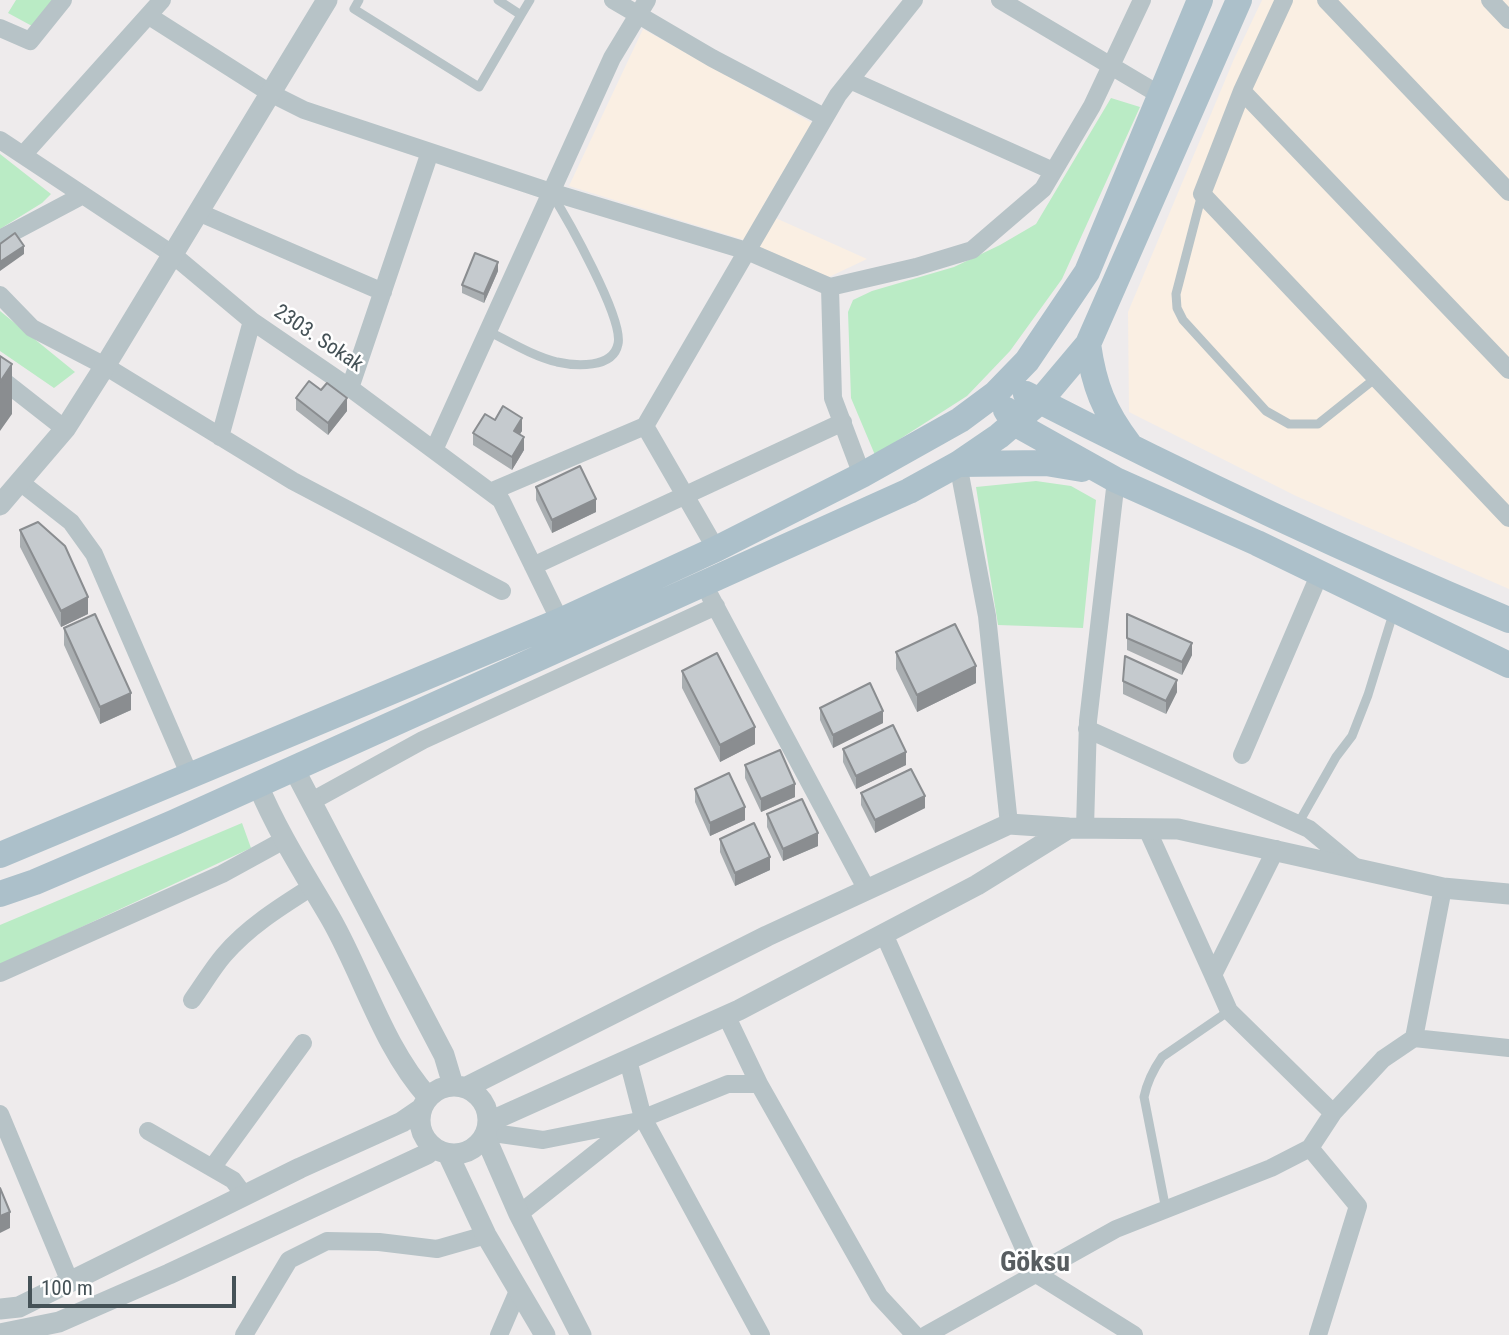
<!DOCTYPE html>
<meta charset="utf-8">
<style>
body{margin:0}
#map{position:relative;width:1509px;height:1335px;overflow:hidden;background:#eeebec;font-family:"Roboto Condensed",sans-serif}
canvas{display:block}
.scale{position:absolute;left:28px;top:1276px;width:208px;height:32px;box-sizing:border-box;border:4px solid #455257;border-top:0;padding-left:9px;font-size:21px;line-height:24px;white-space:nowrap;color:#455257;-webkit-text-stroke:5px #fff;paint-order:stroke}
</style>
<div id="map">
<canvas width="1509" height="1335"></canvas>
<div class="scale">100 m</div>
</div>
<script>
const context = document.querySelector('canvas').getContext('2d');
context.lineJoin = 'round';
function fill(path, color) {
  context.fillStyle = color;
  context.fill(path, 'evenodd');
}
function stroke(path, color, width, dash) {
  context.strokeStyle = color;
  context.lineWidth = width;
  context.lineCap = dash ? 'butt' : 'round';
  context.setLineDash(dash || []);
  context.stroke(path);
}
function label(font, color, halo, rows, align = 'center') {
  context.font = font + ' "Roboto Condensed",sans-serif';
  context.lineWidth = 5;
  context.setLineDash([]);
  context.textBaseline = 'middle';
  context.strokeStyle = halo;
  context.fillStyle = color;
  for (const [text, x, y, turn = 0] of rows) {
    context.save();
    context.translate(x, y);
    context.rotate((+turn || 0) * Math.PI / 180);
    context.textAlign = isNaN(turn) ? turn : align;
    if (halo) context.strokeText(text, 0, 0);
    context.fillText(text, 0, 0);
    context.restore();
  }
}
const commercial = new Path2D(`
 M1262,0H1509V589L1296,496L1129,412L1128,312L1234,59Z
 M643,29L812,123L760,211L867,259L829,277L741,239L569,186Z`);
const green = new Path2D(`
 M16,0H53L32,26L8,13Z
 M1111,98L1140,107L1062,279L1010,351L967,396L875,455L851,398L848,312L853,300L872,291L954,267L1000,245L1036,224Z
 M0,154L51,194L42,203L0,229Z
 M0,311L75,372L54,388L0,351Z
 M1036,481L1071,486L1096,500L1083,628L998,625L976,487Z
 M242,823L251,848L0,965V925Z`);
const service = new Path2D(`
 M359,0L354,9L479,87L521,15
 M498,0L521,15L530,0
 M1202,194L1176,294L1177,308L1183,320L1266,411L1289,424H1318L1377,377
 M488,331C510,342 533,356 557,362C575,366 613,369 618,344C624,319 567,218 551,193
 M1298,824L1336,757L1352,736L1368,695L1393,614
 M1166,1210L1144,1097C1147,1082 1153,1070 1162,1057L1229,1011`);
const minor = new Path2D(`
 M613,0L712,58L824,117
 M1000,0L1160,95
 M1284,0L1242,91L1202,194L1509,518
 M1326,0L1509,192
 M1490,0L1509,20
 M149,16L270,93L304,110L551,192L747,251L830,287L833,398L862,475
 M0,28L30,41L63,0
 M850,80L1053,171
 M1242,91L1509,370
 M0,140L172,254L252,321L350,388L501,500L560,621
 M23,155L162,0
 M198,212L383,292
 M0,239L83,195
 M830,287L916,267L972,250L1043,189L1092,106L1142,0
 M0,295L32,328L105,366L293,481L502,591
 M0,378L65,429
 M350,388L430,152
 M645,426L716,549
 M220,437L252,321
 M434,450L612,58L647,0
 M958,464L987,616L1009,824
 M20,482L71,522L94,554L190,776
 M490,492L645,426L838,95L914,0
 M533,566L843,422
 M710,596L867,890
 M1087,729L1309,829L1356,868
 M1242,755L1320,573
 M312,801L423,740L716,606
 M1085,828L1088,721L1116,480
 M1147,829L1213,975
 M1276,849L1213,975L1229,1011L1333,1113
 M884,934L1035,1273L1134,1335
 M0,973L222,874L284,840
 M192,1000C203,985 212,969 224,955C248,927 280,907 310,888
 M726,1015L759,1084
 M1414,1038L1443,888
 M628,1060L643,1118L761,1335
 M0,1114L70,1282
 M148,1131L233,1180L244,1195
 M486,1132L543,1140L634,1122L728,1084H759L879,1296L915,1335
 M1310,1148L1358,1206L1318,1335
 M212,1168L303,1043
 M519,1214L632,1124
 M244,1335L289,1260L327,1241L379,1242L437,1249L486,1235
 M499,1335L518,1291
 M926,1335L1116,1229L1271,1168L1310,1148L1333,1113L1383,1059L1414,1038L1509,1048`);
const tertiary = new Path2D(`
 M0,505L65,429L105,366L327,0
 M293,767L444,1055L453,1085
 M257,783C278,833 304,873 331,919C364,977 383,1047 428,1097
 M420 1120a34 34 0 1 1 68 0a34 34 0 1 1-68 0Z
 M467,1087L767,936L1009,824L1069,828L1178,829L1443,888L1509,894
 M489,1122L739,1010L977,885L1069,828
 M485,1136L519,1214L581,1335
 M448,1154L486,1235L545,1335
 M0,1309L19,1307L300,1168L402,1122L421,1109
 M0,1334L59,1322L169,1274L427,1154L434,1148`);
const primary = new Path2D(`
 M1088,344C1094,386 1104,411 1129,444
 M1026,394C1184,475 1346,552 1509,620
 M1006,410L1014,423L1116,480L1257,543L1509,665
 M958,464L1046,463L1082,469
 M0,855L560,621L716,549L862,475L960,420L995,394L1027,361L1087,272L1200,0
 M0,894L35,882L173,823L909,491L958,464L999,436L1040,401L1088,344L1239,0`);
const wall = new Path2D(`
 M498,271L484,303L462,293V285Z
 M296,398L347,411L328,435L296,410Z
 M495,420L522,431L520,434L524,450L512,470L473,445V433Z
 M536,487L596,512L552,533L536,500Z
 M20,530L88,614L61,627L20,547Z
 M1127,614L1192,655L1182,675L1127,650Z
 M64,628L131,710L100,724L64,645Z
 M896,652L976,683L917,712L896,669Z
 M682,671L755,744L720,762L682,688Z
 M1123,681L1177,692L1166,714L1123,694Z
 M820,708L883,723L833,748L820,720Z
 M843,749L906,765L856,789L843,762Z
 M745,765L795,797L761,812L745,778Z
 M695,789L745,820L710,836L695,802Z
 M861,793L925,808L875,833L861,805Z
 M767,814L818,846L783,861L767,827Z
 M720,839L770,870L735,886L720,852Z`);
const shadedWall = new Path2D(`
 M24,246V254L0,271V262Z
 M498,262V271L484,303V294Z
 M12,364V414L0,431V382Z
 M347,398V411L328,435V423Z
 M522,418V431L514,443V431Z
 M524,437V450L512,470V457Z
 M596,499V512L552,533V520Z
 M88,597V614L61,627V611Z
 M1192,643V655L1182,675V662Z
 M976,666V683L917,712V695Z
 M1177,680V692L1166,714V701Z
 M131,693V710L100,724V707Z
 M883,711V723L833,748V735Z
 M755,727V744L720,762V745Z
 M906,752V765L856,789V776Z
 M795,784V797L761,812V799Z
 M925,796V808L875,833V820Z
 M745,807V820L710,836V823Z
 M818,833V846L783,861V849Z
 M770,857V870L735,886V873Z
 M10,1212V1228L0,1233V1216Z`);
const building = new Path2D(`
 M15,233L24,246L0,262V244Z
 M475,253L498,262L484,294L462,285Z
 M0,356L12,364L0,382Z
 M309,381L321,390L327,383L347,398L328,423L296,398Z
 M503,406L522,418L514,431L524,437L512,457L473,433L485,414L495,420Z
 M580,466L596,499L552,520L536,487Z
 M38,522L65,546L88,597L61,611L20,530Z
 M95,614L131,693L100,707L64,628Z
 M1127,614L1192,643L1182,662L1127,638Z
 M955,624L976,666L917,695L896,652Z
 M717,653L755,727L720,745L682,671Z
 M1125,656L1177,680L1166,701L1123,681Z
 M870,683L883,711L833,735L820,708Z
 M893,725L906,752L856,776L843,749Z
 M780,750L795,784L761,799L745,765Z
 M911,769L925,796L875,820L861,793Z
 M729,773L745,807L710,823L695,789Z
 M802,799L818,833L783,849L767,814Z
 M754,823L770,857L735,873L720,839Z
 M0,1188L10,1212L0,1216Z`);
const streetNames = [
 ["2303. Sokak",318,339,34]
];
const districtNames = [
 ["Göksu",1035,1264]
];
fill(commercial, '#faefe3');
fill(green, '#baebc5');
stroke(service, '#b7c3c7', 9);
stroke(minor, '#b7c3c7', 18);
stroke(tertiary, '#b7c3c7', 21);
stroke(primary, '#acc0ca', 26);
fill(wall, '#a9aeb1');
fill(shadedWall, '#8a8d90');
fill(building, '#c5cace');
stroke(building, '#8a8d90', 2);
label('21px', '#455257', '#fff', streetNames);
label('bold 28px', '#585d60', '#fff', districtNames);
</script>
